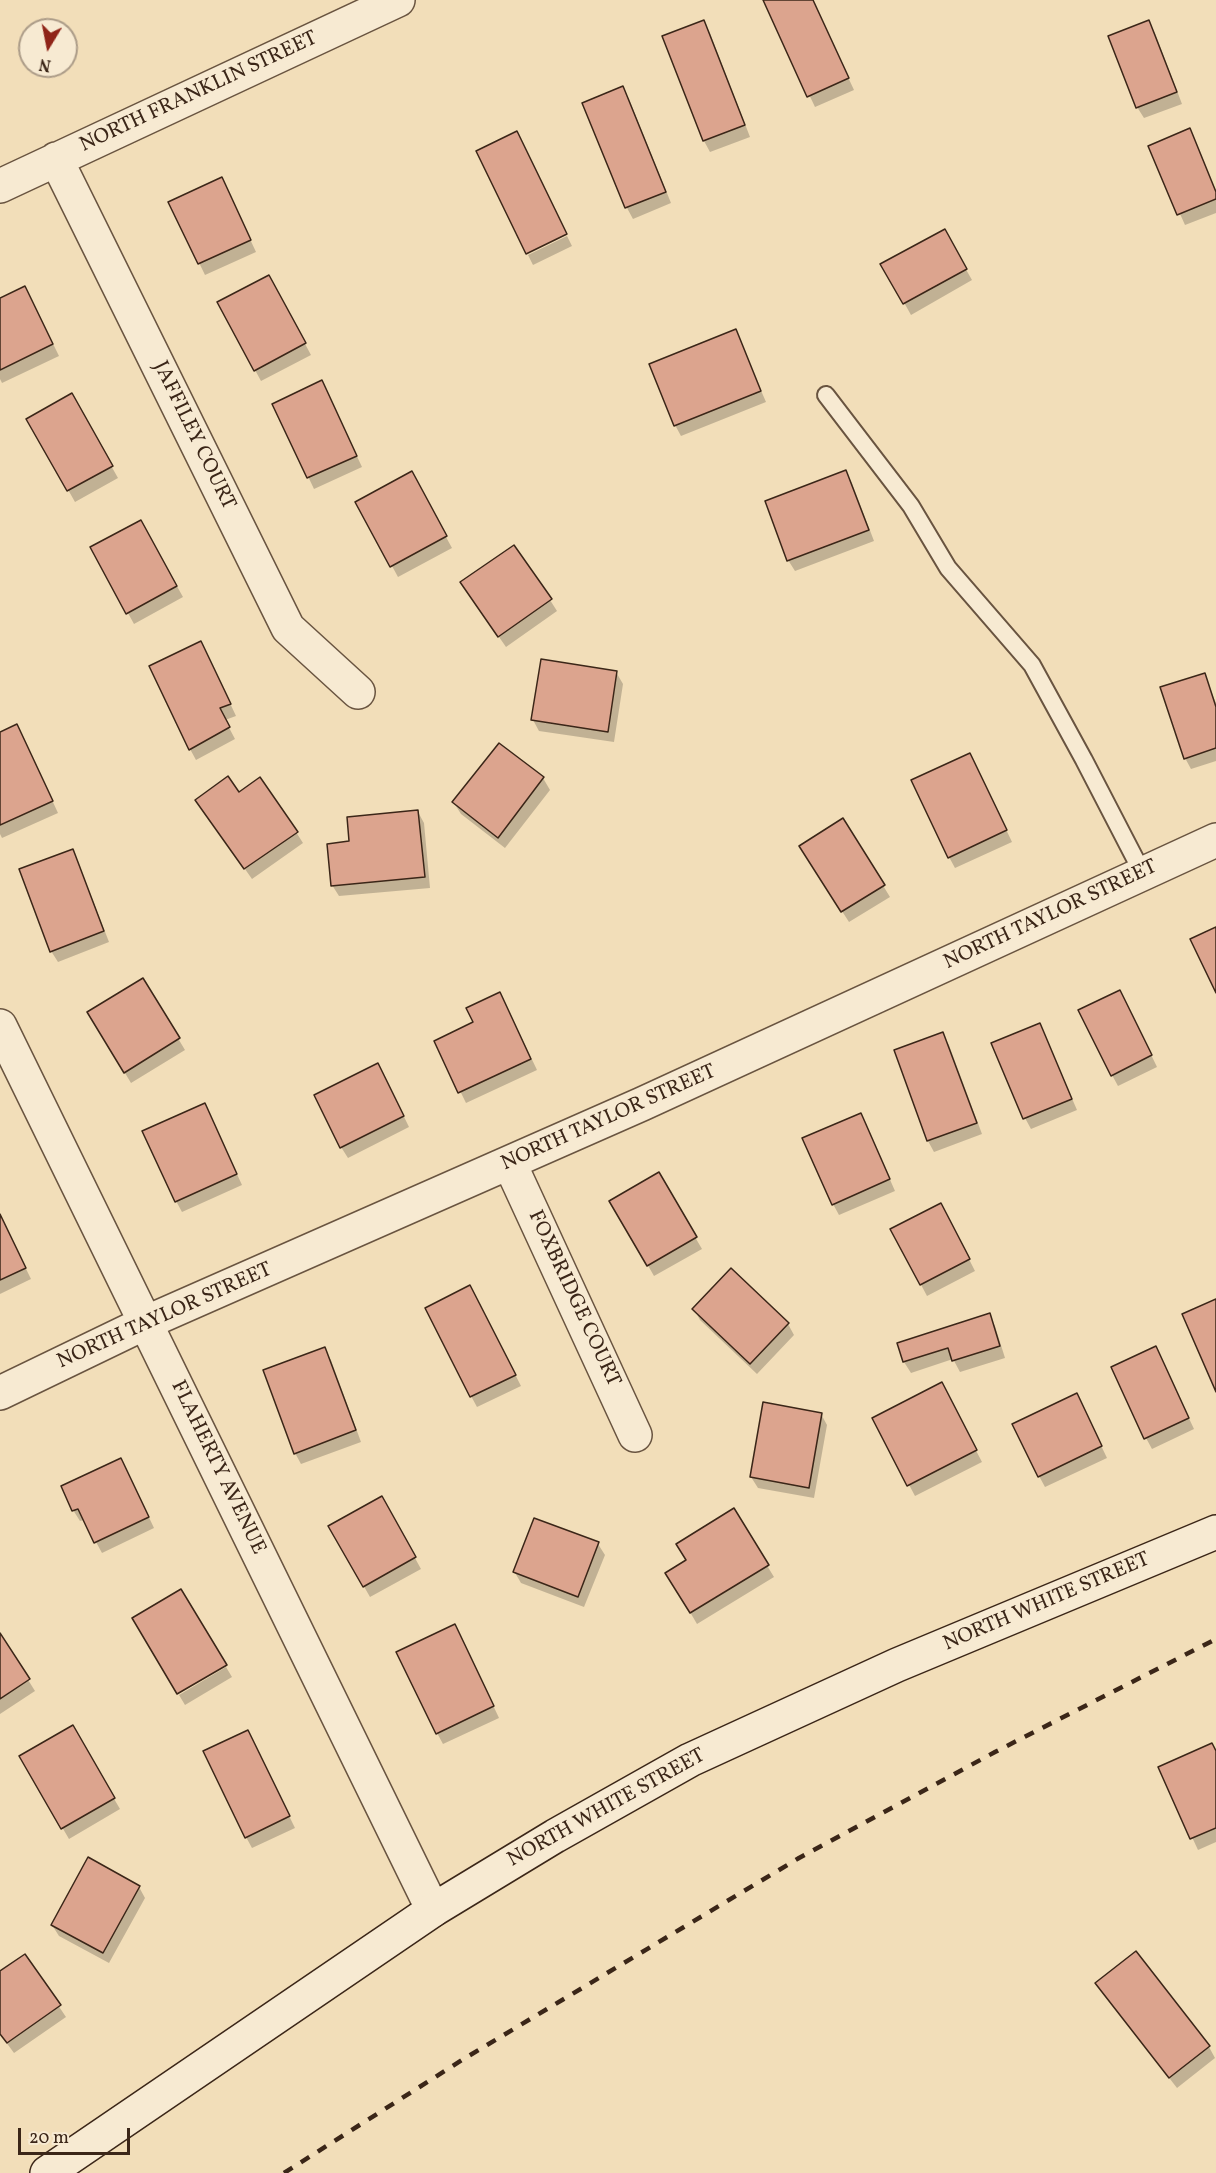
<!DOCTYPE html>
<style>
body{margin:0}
#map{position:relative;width:1216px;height:2173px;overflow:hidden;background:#f2deb9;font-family:Vollkorn,serif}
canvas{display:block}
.north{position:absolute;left:18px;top:18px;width:60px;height:60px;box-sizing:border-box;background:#f7ead2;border:2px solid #ac9c88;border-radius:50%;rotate:190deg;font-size:16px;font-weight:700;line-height:24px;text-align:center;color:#3b2618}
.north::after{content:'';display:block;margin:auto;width:21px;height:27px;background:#8f2418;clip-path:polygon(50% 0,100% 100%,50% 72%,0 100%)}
.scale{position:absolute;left:18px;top:2128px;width:112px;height:27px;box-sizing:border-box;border:3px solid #3b2618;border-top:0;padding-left:8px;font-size:18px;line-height:21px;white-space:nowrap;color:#3b2618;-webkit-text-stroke:4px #f7ead2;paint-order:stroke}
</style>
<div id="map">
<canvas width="1216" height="2173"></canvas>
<div class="north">N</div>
<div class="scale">20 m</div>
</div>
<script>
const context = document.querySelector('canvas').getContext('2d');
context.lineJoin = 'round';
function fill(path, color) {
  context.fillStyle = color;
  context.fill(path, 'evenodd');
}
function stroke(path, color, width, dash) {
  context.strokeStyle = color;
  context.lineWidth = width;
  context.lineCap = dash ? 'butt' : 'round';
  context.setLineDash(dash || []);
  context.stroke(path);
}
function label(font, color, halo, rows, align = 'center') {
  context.font = font + ' Vollkorn,serif';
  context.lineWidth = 4.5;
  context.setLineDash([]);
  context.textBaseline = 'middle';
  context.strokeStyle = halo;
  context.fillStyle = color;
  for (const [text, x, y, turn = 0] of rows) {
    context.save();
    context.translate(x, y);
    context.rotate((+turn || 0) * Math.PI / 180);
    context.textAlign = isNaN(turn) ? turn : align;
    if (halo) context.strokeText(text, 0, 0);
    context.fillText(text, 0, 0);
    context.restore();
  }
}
const shadow = new Path2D(`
 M764,0H812L854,90L815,107Z
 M704,22L710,33L750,137L710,152L704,141L664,37Z
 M1149,22L1155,33L1182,104L1144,118L1137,107Z
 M622,88L629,99L671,203L633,219L627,208L584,104Z
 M1189,130L1216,191V213L1185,225L1150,147Z
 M227,190L256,252L205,275L170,203Z
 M944,231L972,280L911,315L883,265Z
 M567,236L572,246L533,265L528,255Z
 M275,288L311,355L261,381L255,370Z
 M31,299L59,356L2,383L0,379V300Z
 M735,331L766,402L681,436L675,425Z
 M327,393L362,467L314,489L274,405Z
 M71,395L118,478L75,502L28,419Z
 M846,472L852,483L874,541L795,571L788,560Z
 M411,473L452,548L398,577L357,502Z
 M141,522L183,597L134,624L92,548Z
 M469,594L550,600L557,611L506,647Z
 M207,654L236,716L225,720L235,739L196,760L190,749Z
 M616,672L623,684L614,742L539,731L533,720Z
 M1204,675L1216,703V761L1191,769L1185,758Z
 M0,734L23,737L58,813L2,838L0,834Z
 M499,745L543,778L550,790L505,848L461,814L454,803Z
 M976,766L1012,842L955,868L949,857Z
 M204,811L296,832L303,843L252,879Z
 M418,812L424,823L430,888L339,896L332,885Z
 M843,820L890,897L849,922L807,857Z
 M72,851L78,862L109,942L58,962L51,951Z
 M143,980L185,1050L131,1083L89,1013Z
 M1126,1003L1157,1067L1118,1086L1112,1075Z
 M506,1005L537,1070L466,1103L436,1042Z
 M1040,1025L1077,1110L1031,1129L1025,1118Z
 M942,1034L949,1045L982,1134L934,1152L928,1141Z
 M384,1076L409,1127L348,1158L341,1147Z
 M205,1105L242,1185L182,1212L176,1201Z
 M861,1114L895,1191L839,1215L833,1204Z
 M658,1174L702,1249L654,1276L611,1201Z
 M0,1216L31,1279L0,1294Z
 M947,1216L975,1271L927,1296L892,1230Z
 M731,1270L788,1324L794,1335L757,1374L700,1320L694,1309Z
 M476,1298L521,1386L477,1407L471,1396Z
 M989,1315L995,1326L1005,1358L960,1372L953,1359L911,1373L904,1362L899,1344Z
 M324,1349L331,1360L361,1442L301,1464L295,1453Z
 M1161,1359L1194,1429L1152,1449L1146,1438Z
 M947,1395L982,1462L915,1496L874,1419Z
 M1082,1406L1107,1458L1045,1487L1039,1476Z
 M821,1414L827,1425L814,1498L758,1488L751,1477Z
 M127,1471L154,1528L102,1553L84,1520L80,1521L73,1510Z
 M382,1498L421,1569L370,1597L330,1527Z
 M733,1510L774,1577L697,1624L667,1573L688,1561Z
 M598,1544L605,1555L584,1607L521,1583L514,1571Z
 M0,1635L35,1691L0,1714Z
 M461,1637L499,1718L443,1744L437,1733Z
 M226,1667L232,1677L185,1705L179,1695Z
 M72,1727L120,1809L69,1839L21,1757Z
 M253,1743L295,1828L252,1848L246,1837Z
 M1216,1752V1842L1198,1850L1160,1768Z
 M139,1887L145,1898L109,1963L59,1936L52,1925Z
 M25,1956L66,2017L14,2053L0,2034V1973Z
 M1104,1994L1209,2047L1215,2058L1177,2088Z`);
const building = new Path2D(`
 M763,0H813L849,78L807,97Z
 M704,20L745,125L703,141L662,36Z
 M1149,20L1177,92L1136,108L1108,36Z
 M623,86L666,192L625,208L582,103Z
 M1190,128L1216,192V199L1177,215L1148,146Z
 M517,131L567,234L526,254L476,151Z
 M222,177L251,240L198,264L168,202Z
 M945,229L967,269L903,304L880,264Z
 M269,275L306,343L254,371L217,302Z
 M25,286L53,344L0,370V298Z
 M736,329L761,391L674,426L649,364Z
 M322,380L357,456L307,478L272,404Z
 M72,393L113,466L67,491L26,419Z
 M846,470L869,530L787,561L765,501Z
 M412,471L447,536L390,567L355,502Z
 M141,520L177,586L126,614L90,547Z
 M514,545L552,599L498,637L460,582Z
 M201,641L231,704L220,708L230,727L189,750L149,666Z
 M541,659L617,671L608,732L531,720Z
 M1205,673L1216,707V748L1184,759L1160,687Z
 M17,724L53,801L0,825V732Z
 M499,743L544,777L498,838L452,802Z
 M970,753L1007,830L948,858L911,780Z
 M228,776L239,792L260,777L298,832L244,869L195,800Z
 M418,810L425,877L331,886L327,844L349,841L347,817Z
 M843,818L885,885L841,912L799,846Z
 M73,849L104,931L50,952L19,869Z
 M1216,927V993L1190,939Z
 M143,978L180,1038L124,1073L87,1012Z
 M1120,990L1152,1055L1111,1076L1078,1010Z
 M500,992L531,1059L458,1093L434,1041L473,1022L466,1008Z
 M1040,1023L1072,1099L1023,1119L991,1043Z
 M943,1032L977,1123L927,1141L894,1050Z
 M378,1063L404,1116L340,1148L314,1095Z
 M205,1103L237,1174L175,1202L142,1131Z
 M861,1113L890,1179L832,1205L802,1138Z
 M659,1172L697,1237L647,1266L609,1201Z
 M941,1203L970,1259L920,1285L890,1229Z
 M0,1214L26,1268L0,1280Z
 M731,1268L789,1323L750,1364L692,1309Z
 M470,1285L516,1375L470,1397L425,1308Z
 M1216,1299V1392L1182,1314Z
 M990,1313L1000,1346L952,1361L948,1348L903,1362L897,1343Z
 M1156,1346L1189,1418L1144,1439L1111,1367Z
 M325,1347L356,1430L294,1454L263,1370Z
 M942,1382L977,1450L907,1486L872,1418Z
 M1077,1393L1102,1446L1038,1477L1012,1424Z
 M763,1402L822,1413L809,1488L750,1477Z
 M121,1458L149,1517L94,1543L78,1509L72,1511L61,1486Z
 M382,1496L416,1557L363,1587L328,1526Z
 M734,1508L769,1565L690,1613L665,1573L686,1560L676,1544Z
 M534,1518L599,1542L578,1597L513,1572Z
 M181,1589L227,1665L177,1694L132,1618Z
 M455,1624L494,1706L436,1734L396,1652Z
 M0,1633L30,1679L0,1699Z
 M73,1725L115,1798L61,1829L19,1756Z
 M248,1730L290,1816L245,1838L203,1751Z
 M1212,1743L1216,1751V1828L1190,1839L1158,1767Z
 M88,1857L140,1886L103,1953L51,1925Z
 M1136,1951L1210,2046L1169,2078L1095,1983Z
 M25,1954L61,2005L7,2043L0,2034V1971Z`);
const lane = new Path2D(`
 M826,395L911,506L948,568L1032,665L1084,760L1143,874`);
const street = new Path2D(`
 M56,159L288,628L358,692
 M0,186L398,0
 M0,1026L433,1910
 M510,1164L635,1435
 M0,1393L145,1323L642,1104L1216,840`);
const secondary = new Path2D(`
 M47,2173L433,1910L555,1836L690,1760L897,1665L1216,1532`);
const rail = new Path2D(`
 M284,2173L462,2060L799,1858L995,1752L1216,1639`);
const streetNames = [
 ["NORTH FRANKLIN STREET",199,93,-25],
 ["JAFFILEY COURT",193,436,64],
 ["NORTH TAYLOR STREET",1051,916,-25],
 ["NORTH TAYLOR STREET",609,1119,-24],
 ["FOXBRIDGE COURT",573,1299,65],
 ["NORTH TAYLOR STREET",165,1317,-24],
 ["FLAHERTY AVENUE",217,1468,64],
 ["NORTH WHITE STREET",1047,1603,-23],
 ["NORTH WHITE STREET",607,1809,-29]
];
fill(shadow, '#0003');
fill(building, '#dca48e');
stroke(building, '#3b2618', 1.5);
stroke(lane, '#695440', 20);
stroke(street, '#695440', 36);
stroke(secondary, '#3b2618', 36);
stroke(lane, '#f7ead2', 16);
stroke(street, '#f7ead2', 33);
stroke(secondary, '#f7ead2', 33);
stroke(rail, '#3b2618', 4.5, [10, 10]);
label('21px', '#3b2618', '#f7ead2', streetNames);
</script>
